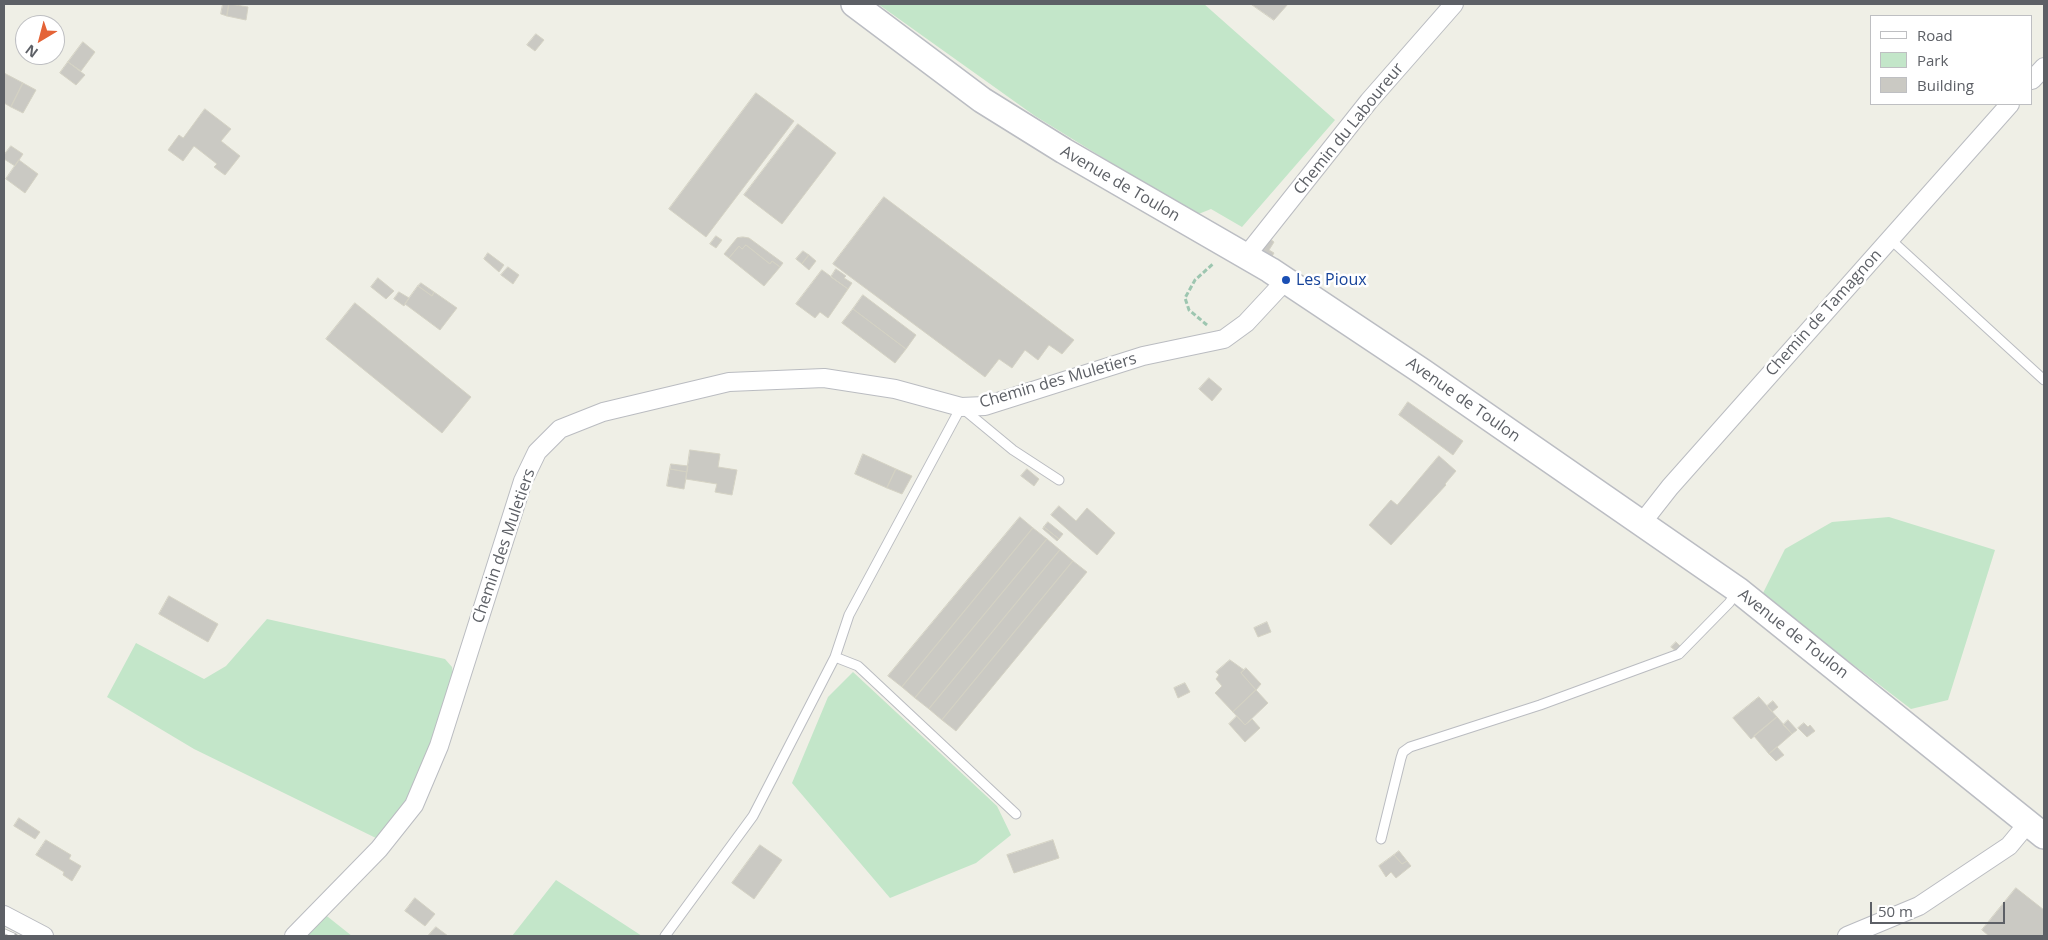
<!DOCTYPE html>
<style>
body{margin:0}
#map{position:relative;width:2048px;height:940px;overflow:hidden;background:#efefe6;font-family:"Open Sans",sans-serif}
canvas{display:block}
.frame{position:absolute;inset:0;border:5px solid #5d6066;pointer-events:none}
.legend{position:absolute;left:1870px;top:15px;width:162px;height:90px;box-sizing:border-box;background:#fff;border:1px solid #bebfc2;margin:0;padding:6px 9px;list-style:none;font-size:15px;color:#5d6066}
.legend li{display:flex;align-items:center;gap:10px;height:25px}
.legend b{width:25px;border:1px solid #bebfc2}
.north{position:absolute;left:15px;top:15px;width:50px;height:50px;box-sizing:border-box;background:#fff;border:1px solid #bebfc2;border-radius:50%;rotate:217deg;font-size:14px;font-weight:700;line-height:20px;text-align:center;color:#5d6066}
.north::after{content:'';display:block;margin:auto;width:18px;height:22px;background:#e46337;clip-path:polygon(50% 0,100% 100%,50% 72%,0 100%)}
.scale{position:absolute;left:1870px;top:902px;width:135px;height:22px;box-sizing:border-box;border:2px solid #5d6066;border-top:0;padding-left:6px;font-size:15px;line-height:18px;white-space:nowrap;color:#5d6066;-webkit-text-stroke:4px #fff;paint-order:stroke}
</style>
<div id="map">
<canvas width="2048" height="940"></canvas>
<div class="frame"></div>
<ul class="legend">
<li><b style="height:6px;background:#fff"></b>Road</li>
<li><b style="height:14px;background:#c3e6c9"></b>Park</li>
<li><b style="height:14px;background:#cac9c3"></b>Building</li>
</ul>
<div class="north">N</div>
<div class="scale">50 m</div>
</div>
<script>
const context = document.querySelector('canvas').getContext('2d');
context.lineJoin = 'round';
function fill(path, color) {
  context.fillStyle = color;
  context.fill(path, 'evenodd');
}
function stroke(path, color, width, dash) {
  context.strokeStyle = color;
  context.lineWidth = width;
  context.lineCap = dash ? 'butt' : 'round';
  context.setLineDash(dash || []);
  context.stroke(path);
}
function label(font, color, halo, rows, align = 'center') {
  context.font = font + ' "Open Sans",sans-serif';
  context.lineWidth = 5;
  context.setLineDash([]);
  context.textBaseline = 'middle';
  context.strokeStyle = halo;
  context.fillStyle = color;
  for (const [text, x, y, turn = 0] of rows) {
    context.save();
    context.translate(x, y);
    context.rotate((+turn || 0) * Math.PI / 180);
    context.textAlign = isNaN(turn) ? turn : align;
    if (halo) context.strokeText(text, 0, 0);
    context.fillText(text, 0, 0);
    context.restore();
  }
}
const green = new Path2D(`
 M878,4H1204L1335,120L1242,227L1211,209L1196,215L1035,116Z
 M1889,517L1995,550L1948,700L1911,709L1762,595L1785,549L1832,522Z
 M267,619L445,659L452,667L454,678L422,766L403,807L380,840L194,749L107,697L136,643L204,679L226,666Z
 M853,672L997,806L1011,835L976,863L890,898L792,783L828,697Z
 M556,880L642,936H512Z
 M323,913L352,936H301Z`);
const building = new Path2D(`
 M223,4H229L227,16L221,14Z
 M229,4L248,7L246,20L227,16Z
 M1251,4H1288L1274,20Z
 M536,34L544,40L535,51L527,45Z
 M83,42L95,52L81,71L68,62Z
 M68,62L85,75L76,85L60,73Z
 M4,73L23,83L11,107L4,103Z
 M23,83L36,90L23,113L11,107Z
 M756,93L794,121L706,237L669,209Z
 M205,109L231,129L221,141L240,156L225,175L214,167L217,164L194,146L183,161L168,150L179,135L183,138Z
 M798,124L836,153L782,224L744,195Z
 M11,146L23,154L15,166L4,159V155Z
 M19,160L38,174L25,193L6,179Z
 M884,197L1074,340L1062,354L1049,345L1038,360L1025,350L1012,368L999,359L985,377L833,264Z
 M716,236L722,240L716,248L710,244Z
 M743,237L749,238L783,263L780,267L772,261L770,264L746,245L742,249L739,246L729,258L724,254L737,238Z
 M1270,239L1274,242L1269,250L1274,253L1271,258L1260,251Z
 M746,245L770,264L772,261L780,267L764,286L729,258L739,246L742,249Z
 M803,251L809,255L802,264L796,259Z
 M488,253L504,265L499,272L484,259Z
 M809,255L816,261L809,270L802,264Z
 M508,267L519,275L513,284L501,275Z
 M836,269L846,276L844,278L852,283L848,289L831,277Z
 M822,270L848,289L828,318L820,312L815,318L796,304Z
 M378,278L394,291L386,299L371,287Z
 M421,283L434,292L432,296L418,286Z
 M418,286L432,296L434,292L457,308L440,330L405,304Z
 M399,292L409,298L404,306L394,299Z
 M863,295L916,335L906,349L853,309Z
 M355,303L471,397L442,433L326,339Z
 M853,309L906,349L895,363L842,323Z
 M1209,378L1222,389L1212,401L1199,389Z
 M1408,402L1463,441L1453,455L1399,415Z
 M690,450L720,454L718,467L737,470L732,495L715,492L717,484L686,479Z
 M863,454L896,469L887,488L855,474Z
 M1439,456L1456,471L1445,484L1446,485L1391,545L1369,525L1391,500L1397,505Z
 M671,464L688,466L687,472L670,469Z
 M670,469L687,472L684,489L667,486Z
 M896,469L912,476L902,494L887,488Z
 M1027,469L1039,479L1034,486L1021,476Z
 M1059,506L1076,521L1087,508L1115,533L1097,555L1051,515Z
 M1020,517L1033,528L902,687L888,676Z
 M1048,522L1063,534L1059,539L1044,527Z
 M1044,527L1059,539L1057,541L1043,529Z
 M1033,528L1047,539L915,698L902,687Z
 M1047,539L1060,550L929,709L915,698Z
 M1060,550L1073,561L942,720L929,709Z
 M1073,561L1087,572L956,731L942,720Z
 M169,596L218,624L208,642L159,614Z
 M1267,622L1271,632L1258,637L1254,628Z
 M1676,642L1681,647L1677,652L1671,647Z
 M1230,660L1244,670L1241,673L1256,690L1233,712L1215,693L1222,686L1216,679L1219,675L1216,672Z
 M1246,668L1261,684L1256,690L1241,673Z
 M1185,683L1190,692L1178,698L1174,688Z
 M1256,690L1268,703L1245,725L1233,712Z
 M1759,697L1777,717L1751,739L1733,718Z
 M1773,701L1778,707L1772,712L1767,706Z
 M1237,716L1245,725L1252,719L1260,728L1245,742L1229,724Z
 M1777,717L1792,734L1769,754L1754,736Z
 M1788,720L1797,730L1792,734L1783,725Z
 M1804,723L1808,727L1810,725L1815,731L1807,737L1798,728Z
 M1777,747L1784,755L1776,761L1769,754Z
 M19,818L40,832L35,839L14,826Z
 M46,840L71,855L69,859L81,866L72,881L63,875L64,872L36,855Z
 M1053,840L1059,858L1014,873L1007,855Z
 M760,845L782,860L754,899L732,883Z
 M1399,851L1407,861L1402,864L1394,855Z
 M1394,855L1402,864L1407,861L1411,866L1396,878L1391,872L1386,877L1379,866Z
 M2016,888L2044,910V936H1989L1982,930Z
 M415,898L435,914L425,926L405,911Z
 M436,927L448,936H428Z`);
const path = new Path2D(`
 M1207,325L1189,310L1185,298L1195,280L1214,263`);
const service = new Path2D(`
 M1890,239L2044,380
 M835,657L858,666L1016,814
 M1381,839L1401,758L1403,752L1410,747L1540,705L1679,654L1729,603L1737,592
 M665,936L753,816L835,657L849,615L961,407L1013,450L1059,480`);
const minor = new Path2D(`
 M2032,80L2044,67
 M1246,256L1369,101L1454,4
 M1641,524L1670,487L2010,104
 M4,915L44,936
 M294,936L379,849L414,805L439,746L523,481L537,452L560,429L603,412L729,382L824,378L895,389L961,407L985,406L1143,356L1224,339L1246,323L1286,280
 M1847,936L1919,906L2009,846L2028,823`);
const secondary = new Path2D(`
 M854,4L982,100L1064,151L1270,270L1423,372L1738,590L2044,836`);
const rail = new Path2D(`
 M4,931L15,936`);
const markers = [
 [1286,280,5,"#1a4fb4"]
];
const streetNames = [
 ["Chemin du Laboureur",1349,129,-51],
 ["Avenue de Toulon",1120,184,30],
 ["Chemin de Tamagnon",1824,313,-48],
 ["Chemin des Muletiers",1058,381,-16],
 ["Avenue de Toulon",1463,400,35],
 ["Chemin des Muletiers",504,546,-71],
 ["Avenue de Toulon",1793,634,38]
];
const transitNames = [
 ["Les Pioux",1296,280]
];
fill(green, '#c3e6c9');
fill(building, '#cac9c3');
stroke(building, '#d4d2c4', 1);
stroke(service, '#babcc1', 11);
stroke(minor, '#babcc1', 20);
stroke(secondary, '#bbbdc3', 28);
stroke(path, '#9dc6b0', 3, [5, 2.5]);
stroke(service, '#fff', 9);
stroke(minor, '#fff', 18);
stroke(secondary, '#fff', 25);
stroke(rail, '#b6b7b7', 5.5);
stroke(rail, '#fff', 4, [11]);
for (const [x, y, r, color] of markers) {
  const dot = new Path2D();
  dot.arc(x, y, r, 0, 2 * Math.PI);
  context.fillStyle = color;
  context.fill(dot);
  stroke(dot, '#fff', 2);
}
label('16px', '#5d6066', '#fff', streetNames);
label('16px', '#164399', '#fff', transitNames, 'left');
</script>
